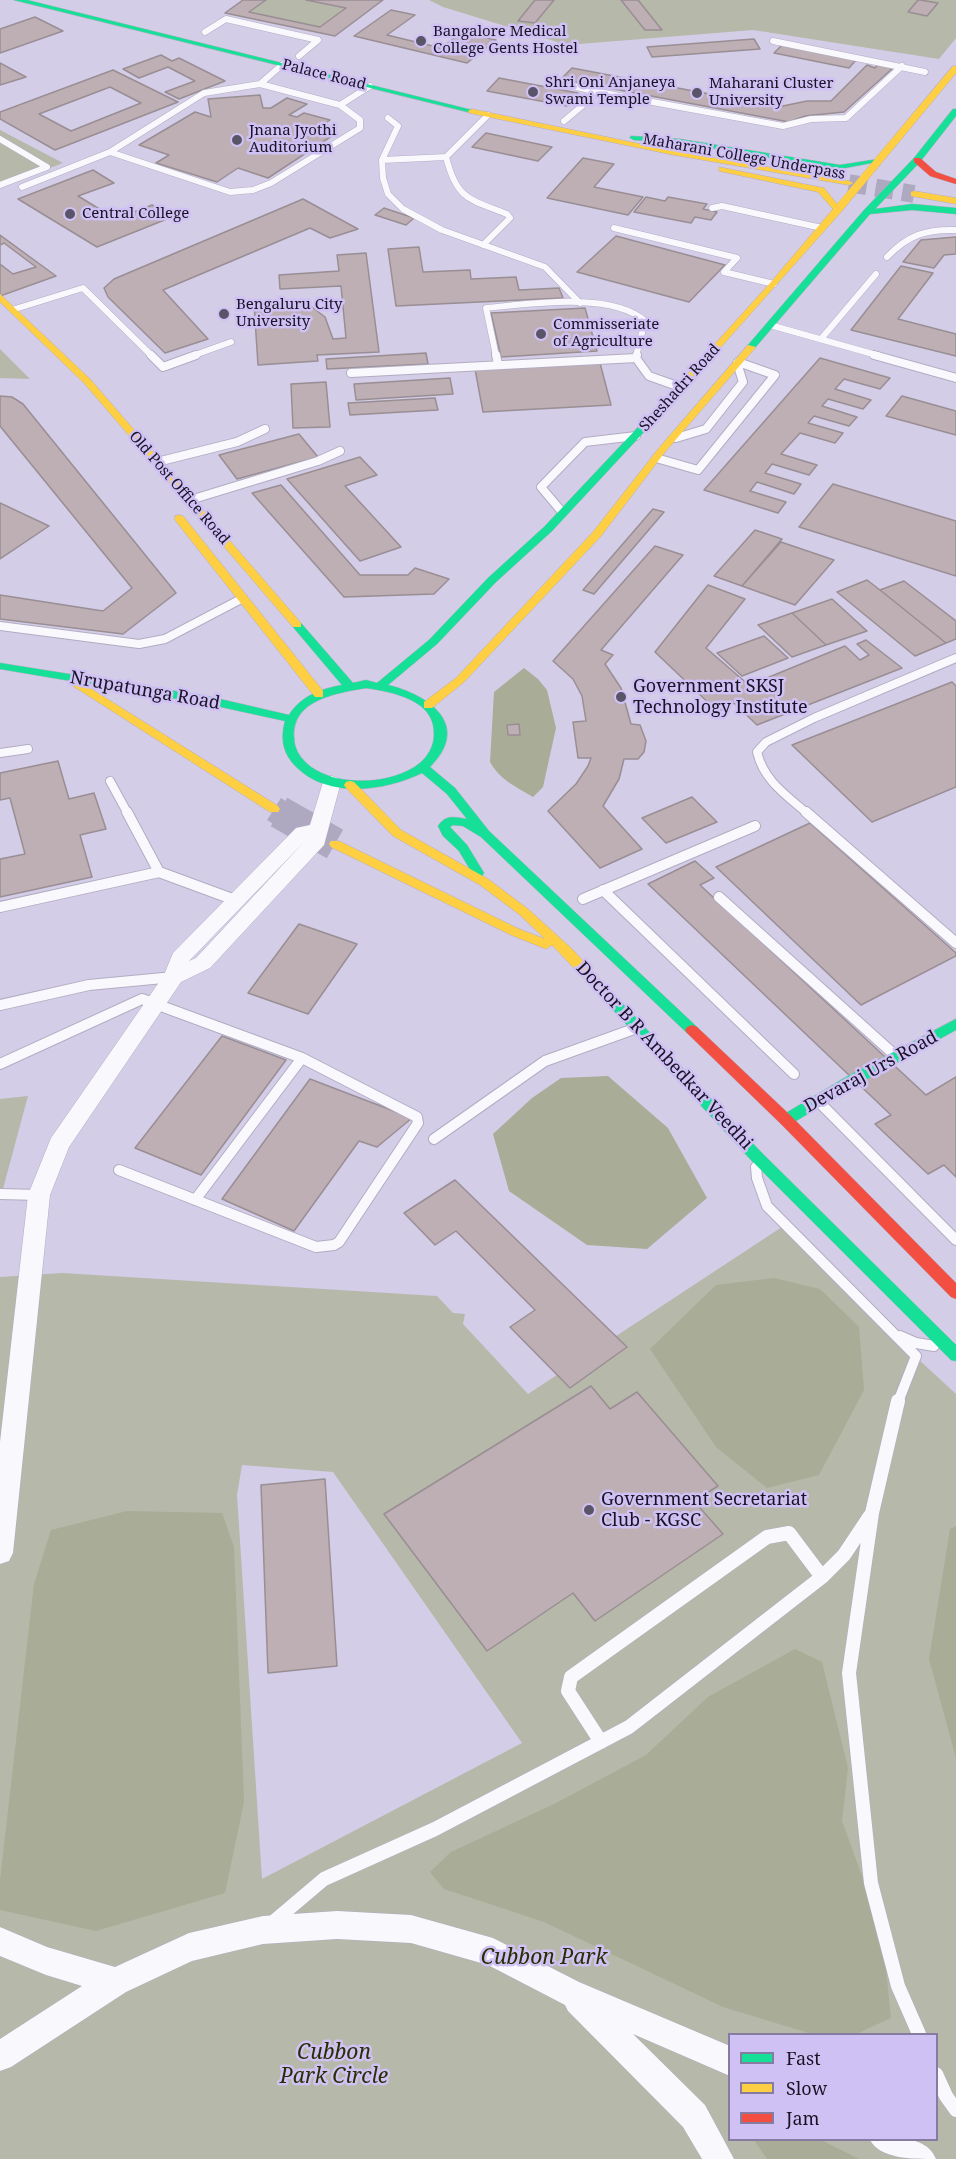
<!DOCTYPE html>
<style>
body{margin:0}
#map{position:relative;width:956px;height:2159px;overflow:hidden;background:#d4cde8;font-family:"Noto Serif",serif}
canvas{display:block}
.legend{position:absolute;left:728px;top:2033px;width:210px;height:108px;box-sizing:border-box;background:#cfc1f4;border:2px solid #867ba1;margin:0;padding:8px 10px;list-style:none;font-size:18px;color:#191325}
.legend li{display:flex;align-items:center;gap:12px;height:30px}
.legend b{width:30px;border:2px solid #867ba1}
</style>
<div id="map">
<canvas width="956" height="2159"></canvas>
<ul class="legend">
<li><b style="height:8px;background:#16e098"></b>Fast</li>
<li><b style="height:8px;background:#ffcf43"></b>Slow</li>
<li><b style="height:8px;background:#f24e42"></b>Jam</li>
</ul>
</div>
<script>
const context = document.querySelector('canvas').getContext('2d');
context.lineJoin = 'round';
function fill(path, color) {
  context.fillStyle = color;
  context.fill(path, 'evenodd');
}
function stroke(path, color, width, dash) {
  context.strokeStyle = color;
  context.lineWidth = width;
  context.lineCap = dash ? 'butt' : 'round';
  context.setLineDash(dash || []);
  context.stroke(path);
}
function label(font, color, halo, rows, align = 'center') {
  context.font = font + ' "Noto Serif",serif';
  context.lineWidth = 5;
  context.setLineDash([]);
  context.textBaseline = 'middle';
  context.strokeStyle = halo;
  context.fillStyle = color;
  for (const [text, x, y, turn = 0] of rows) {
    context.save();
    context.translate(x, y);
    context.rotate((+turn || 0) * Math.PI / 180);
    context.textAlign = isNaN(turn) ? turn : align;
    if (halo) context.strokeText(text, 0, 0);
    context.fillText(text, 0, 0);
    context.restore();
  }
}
const green = new Path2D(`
 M266,0H306L346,8L320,27L249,12Z
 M429,0H956V38L939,59L753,30L567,45L443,7Z
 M0,130L63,163L0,187Z
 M0,349L30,379L0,378Z
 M28,1096L0,1200V1099Z
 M785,1225L892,1335L956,1394V2159H0V1277L62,1273L437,1296L453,1313L465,1314L463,1324L528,1394ZM242,1465L333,1472L522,1743L262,1879L237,1495ZM730,2034H936V2140H730Z`);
const forest = new Path2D(`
 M524,668L538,679L547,690L556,728L543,787L533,797C516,787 499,779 490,762L494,692Z
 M608,1076L668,1128L707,1198L647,1249L587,1245L509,1191L493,1134L532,1098L561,1078Z
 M774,1278L820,1289L859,1327L864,1390L819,1475L767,1488L716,1447L650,1349L716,1285Z
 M127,1511L222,1513L234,1547L244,1802L225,1893L96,1931L0,1910V1880L34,1584L51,1530Z
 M956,1526V1758L929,1659L950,1529Z
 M795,1649L822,1662L848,1768L842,1821L882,1931L891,2018L856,2034H812L723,2007L544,1922L444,1889L430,1872L451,1852L556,1803L646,1755L708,1697Z
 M754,2140H821L859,2159H767Z`);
const building = new Path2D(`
 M243,0H266L249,12L320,27L346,8L306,0H383L335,36L225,13Z
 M535,0H554L535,23L518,21Z
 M621,0H638L662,30H645Z
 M918,0H920L938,3L927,16L908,12Z
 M391,10L415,15L387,35L441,48L462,32L496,40L467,63L354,36Z
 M35,17L63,31L0,53V29Z
 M754,39L760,49L652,57L647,47Z
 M782,45L856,60L849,68L774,53Z
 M161,55L172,61L179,58L225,81L179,99L165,92L195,81L168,67L139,78L123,69Z
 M0,63L26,77L0,85Z
 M878,64L893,68L844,112L805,116L789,122L561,79L572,68L778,107L807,101H831L867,65L875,68Z
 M113,70L178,102L55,150L0,119V112ZM110,87L141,103L71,131L39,114Z
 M499,78L578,93L567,106L487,91Z
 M260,95L263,108H271L287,98L307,104L289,115L297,117L304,113L330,120L317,129L335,134L268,178L238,168L217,182L156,163L169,155L139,145L195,112L211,117L208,99Z
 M486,133L552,147L538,161L472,147Z
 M583,158L614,164L594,187L643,197L628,215L547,198Z
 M93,170L114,183L78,196L116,219L152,205L172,217L97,247L18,199Z
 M646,197L665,201L668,197L707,204L703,209L717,212L711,220L695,217L691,223L634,212Z
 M303,199L358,229L330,238L310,228L163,290L208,339L165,353L108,297L104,288L114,279Z
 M384,208L414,218L406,225L375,215Z
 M0,235L56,276L0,296Z
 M616,236L725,265L689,302L577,272Z
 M956,237V254L944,255L934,268L903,262L921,240Z
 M4,243L36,267L13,274L0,264V245Z
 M419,247L423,272L470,270L471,279L516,277L519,290L559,288L563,298L396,306L388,249Z
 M366,253L379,352L317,355L318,361L258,365L254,304L304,301L325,317L333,339L346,338L341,286L280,289L279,275L339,271L337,255Z
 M901,266L933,273L898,319L956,334V356L851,330Z
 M585,308L597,351L501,357L491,313Z
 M426,353L428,364L327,369L326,359Z
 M820,358L890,378L880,389L844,379L835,389L871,400L863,409L828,399L822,406L857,417L849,426L814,416L808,423L843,433L835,443L800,433L781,454L817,465L809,475L772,464L765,473L801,484L794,494L757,482L750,491L786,502L778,513L704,490Z
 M600,363L611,405L483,412L475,369Z
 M450,378L453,394L356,400L354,384Z
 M326,382L330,427L293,428L291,384Z
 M0,396L12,397L23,404L176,593L123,634L0,619V595L103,611L132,588L0,426Z
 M902,396L956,411V435L886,416Z
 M435,398L438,410L350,415L348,403Z
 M299,434L318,457L237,479L219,455Z
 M360,457L377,475L345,486L401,547L360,561L287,479Z
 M833,484L956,521V576L799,527Z
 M281,485L360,575H408L415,568L449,579L434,594L344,597L252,493Z
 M0,503L49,526L0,559Z
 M653,509L664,512L594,594L583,590Z
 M755,530L782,539L742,586L714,576Z
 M781,542L834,560L795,605L742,586Z
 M655,546L683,555L601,650L613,655L605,664L621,688L631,724L640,725L646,741L644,752L638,759H624L619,779L603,806L642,849L600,868L548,811L576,784L588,766L591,758H578L573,722L586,721L582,696L573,679L553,661Z
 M867,580L880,590L946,643L915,656L837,592Z
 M904,581L956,621V639L946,643L880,590Z
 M708,585L745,599L706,648L758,693L765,690L757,682L845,646L860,660L869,655L857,644L866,640L902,668L757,725L734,703L718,712L655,652Z
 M832,599L867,631L826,645L792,613Z
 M792,613L826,645L792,657L758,625Z
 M764,636L788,658L742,676L717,653Z
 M952,682L956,686V787L872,822L792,745Z
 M519,724L520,735H508L507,725Z
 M58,761L69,799L94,793L106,829L80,835L92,877L0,897V859L25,854L10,798L0,800V773Z
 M692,797L717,822L666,843L642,818Z
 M810,823L956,953V956L861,1005L716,867Z
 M695,861L714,878L700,885L926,1095L956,1077V1177L944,1165L928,1174L875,1124L891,1115L648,884Z
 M299,924L357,944L308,1014L248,993Z
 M222,1036L286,1060L201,1175L135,1148Z
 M310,1079L412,1118L377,1147L359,1141L294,1231L222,1199Z
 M455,1180L627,1347L570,1388L510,1327L535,1310L456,1231L435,1245L404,1213Z
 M591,1386L610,1409L637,1392L718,1486L694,1501L723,1534L595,1621L573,1593L487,1651L384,1514Z
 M325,1479L337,1666L268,1673L261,1485Z`);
const secondaryTunnel = new Path2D(`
 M849,183L914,194`);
const primaryTunnelFar1 = new Path2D(`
 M274,809L282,814`);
const primaryTunnel = new Path2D(`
 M279,812L335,844`);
const laneFar3 = new Path2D(`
 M205,32L226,19L318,40
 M773,41L925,72
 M299,56L318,40
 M553,81L593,91L783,126L811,119L846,118L902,66
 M340,105L370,86
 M488,115L446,157L382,160L383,178L388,194L403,209L442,230L545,267L580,303
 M564,121L582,106L593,91
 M0,139L47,167L0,185
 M110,152L230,192L253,190L271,183L360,128V120L340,105L260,84
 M446,157C457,200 469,199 507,214L510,218L483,245
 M382,160L398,126L388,118
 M22,187L110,152L204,93L260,84L283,64
 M712,208L722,206L822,228
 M614,228L737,258L724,272L774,284
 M887,257C908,235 926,229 956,230
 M15,309L83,288L152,356
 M770,325L880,356
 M821,339L876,274
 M192,356L231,342
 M496,356L486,308C529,304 611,291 645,321L636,356`);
const laneFar2 = new Path2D(`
 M151,355L163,367L196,355
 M496,355L498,364
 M874,355L956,378
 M636,358L637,355
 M351,373L636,358L649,376L680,387
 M676,438L706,429L743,382L737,363
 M656,458L698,470L775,375L738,362
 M157,462L237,442L265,429
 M190,500L318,461L340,451
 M562,512L541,487L585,442L636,436
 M0,626L139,644L165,639L243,598
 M0,753L28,749
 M110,781L128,814
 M808,814C786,795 764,781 757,752L766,742L814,718L956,658`);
const laneFar1 = new Path2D(`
 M127,812L159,872L235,900
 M806,812L956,943
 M603,890L794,1074
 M719,897L897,1057
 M583,899L755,826
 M0,907L159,872
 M0,1005L89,985L174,977
 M0,1064L142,999L302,1058L195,1200
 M818,1101L956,1240
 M434,1139L545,1061L634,1029
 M756,1167L757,1178L767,1206L916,1356L898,1402
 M119,1170L316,1247L334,1245L339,1242L418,1123L417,1117L302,1058
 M0,1194L39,1195
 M900,1336L916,1343L934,1346`);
const lane = new Path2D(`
 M898,1401L872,1513L849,1673L871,1883L898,1986L919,2034
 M601,1742L568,1691L571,1677L767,1537L789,1533L822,1577
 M272,1923L324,1879L435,1829L629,1727L822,1577L844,1555L870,1516
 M936,2074L946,2096L956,2110`);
const street = new Path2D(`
 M332,776L338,778L341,782L324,845L210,968L181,982L69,1147L50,1195L13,1553L9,1561L0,1564V1442L28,1195L51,1138L164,975L173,953L296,828L310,825L323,782L326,778ZM304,842L196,958L189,961Z
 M337,1911L411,1915L493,1938L579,1982L730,2046V2076L633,2034L705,2105L734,2159H702L683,2127L568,2011L565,2005L488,1965L411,1943L337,1939L263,1944L192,1961L126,1992L11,2067L0,2071V2039L82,1986L46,1975L0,1956V1927L47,1947L115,1967L189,1933L263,1916Z
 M870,2140C893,2138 926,2134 936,2159C912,2159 880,2159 870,2140Z`);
const fast = new Path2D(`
 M14,0H27L476,111L472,113Z
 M953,109H956V116L920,162L875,209L912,204L956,208V214L912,210L870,214L754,349H748V345L864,210L914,158Z
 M631,136L680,139L840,165L878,159L882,161L840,169L680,143L634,140L630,138Z
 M675,388L683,390L552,531L496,582L437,644L388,685C429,695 472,725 430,767L455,788L489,831L697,1027L699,1030L697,1033H687L481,837L463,826L453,825L450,827L467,845L484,873L482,876H474L459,851L443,836L438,826C446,814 454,817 467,819L447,794L422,773C383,792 322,800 291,761C282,749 281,736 285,721L207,704L0,669V663L207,696L289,715C301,696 320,689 342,685L293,627V623H301L353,683L366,680L377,683L429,640L488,578L544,527ZM366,688C393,692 436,700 434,735C434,746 428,756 420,763C393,785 339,787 311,767C301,759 294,750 294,737C292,699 338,693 366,688Z
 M608,991L613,993L760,1151L956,1345V1361L951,1360L750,1159L603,999L601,996L603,993Z
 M956,1019V1030L856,1085L791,1124H781L779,1120L781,1116L846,1077Z`);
const slow = new Path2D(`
 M953,66H956V73L841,212L681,392H675V388L771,282L833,209L818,192L719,171V167L824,188L837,204Z
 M472,109L674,151L849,181L853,183L849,185L674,155L469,113L468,111Z
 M914,191L956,198V204L911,196V192Z
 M0,294L90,379L301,623V627H293L84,383L0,302Z
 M748,345L756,347L665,452L601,536L464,682L432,708H424V702L456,678L593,532L659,448Z
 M179,515L183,516L323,691V697H315L175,520V516Z
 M77,680L278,806L280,809L278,812H270L73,686L71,684Z
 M350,781L354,782L401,830L488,879L528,909L572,949L613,993L615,996L613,999H603L552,945L546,949L511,935L331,847L329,844L331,841H339L519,929L545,939L520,915L480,885L393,836L346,788L344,785L346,782Z`);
const jam = new Path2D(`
 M914,158H920L936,172L956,179V184L930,176L914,162Z
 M692,1025L697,1027L791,1116L956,1283V1299L951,1297L781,1124L687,1033L685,1030L687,1027Z`);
const markers = [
 [421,41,6,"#5a5469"],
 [533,92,6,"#5a5469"],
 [697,93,6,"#5a5469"],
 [237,140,6,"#5a5469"],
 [70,214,6,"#5a5469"],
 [224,314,6,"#5a5469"],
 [541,334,6,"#5a5469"],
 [621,697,6,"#5a5469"],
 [589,1510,6,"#5a5469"]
];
const farPoinames = [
 ["Bangalore Medical",433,32],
 ["College Gents Hostel",433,49],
 ["Shri Oni Anjaneya",545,83],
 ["Swami Temple",545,100],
 ["Maharani Cluster",709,84],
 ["University",709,101],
 ["Jnana Jyothi",249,131],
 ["Auditorium",249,148],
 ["Central College",82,214],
 ["Bengaluru City",236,305],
 ["University",236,322],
 ["Commisseriate",553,325],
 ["of Agriculture",553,342]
];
const farStreetnames = [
 ["Palace Road",324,75,14],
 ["Maharani College Underpass",744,157,10],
 ["Sheshadri Road",680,388,-48],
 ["Old Post Office Road",179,488,49]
];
const poiNames = [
 ["Government SKSJ",633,687],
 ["Technology Institute",633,708],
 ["Government Secretariat",601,1500],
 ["Club - KGSC",601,1521]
];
const streetNames = [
 ["Nrupatunga Road",145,691,10],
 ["Doctor B R Ambedkar Veedhi",664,1056,47],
 ["Devaraj Urs Road",871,1072,-29]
];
const nearParknames = [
 ["Cubbon Park",544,1958],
 ["Cubbon",334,2053],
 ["Park Circle",334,2077]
];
fill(green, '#b6b8a9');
fill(forest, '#a9ac96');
fill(building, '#bdafb4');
stroke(building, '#998e94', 1.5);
stroke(secondaryTunnel, '#afa8c1', 18, [18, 9]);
stroke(primaryTunnelFar1, '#afa8c1', 26, [26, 13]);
stroke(primaryTunnel, '#afa8c1', 33, [33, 16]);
stroke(laneFar3, '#b2acc2', 7);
stroke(laneFar2, '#b2acc2', 10);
stroke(laneFar1, '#b2acc2', 12);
stroke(lane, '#b2acc2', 15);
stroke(street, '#b2acc2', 1);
stroke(fast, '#b2acc2', 1);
stroke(slow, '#b2acc2', 1);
stroke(jam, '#b2acc2', 1);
stroke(laneFar3, '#f9f8fc', 6);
stroke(laneFar2, '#f9f8fc', 8);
stroke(laneFar1, '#f9f8fc', 10);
stroke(lane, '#f9f8fc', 14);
fill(street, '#f9f8fc');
fill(fast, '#16e098');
fill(slow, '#ffcf43');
fill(jam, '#f24e42');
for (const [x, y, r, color] of markers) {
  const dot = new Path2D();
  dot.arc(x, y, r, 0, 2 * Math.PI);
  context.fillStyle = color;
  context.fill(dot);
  stroke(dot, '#cfc1f4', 2);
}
label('15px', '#191325', '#cfc1f4', farPoinames, 'left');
label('15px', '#191325', '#cfc1f4', farStreetnames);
label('18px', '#191325', '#cfc1f4', poiNames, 'left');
label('18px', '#191325', '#cfc1f4', streetNames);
label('italic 21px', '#282e00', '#cfc1f4', nearParknames);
</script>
